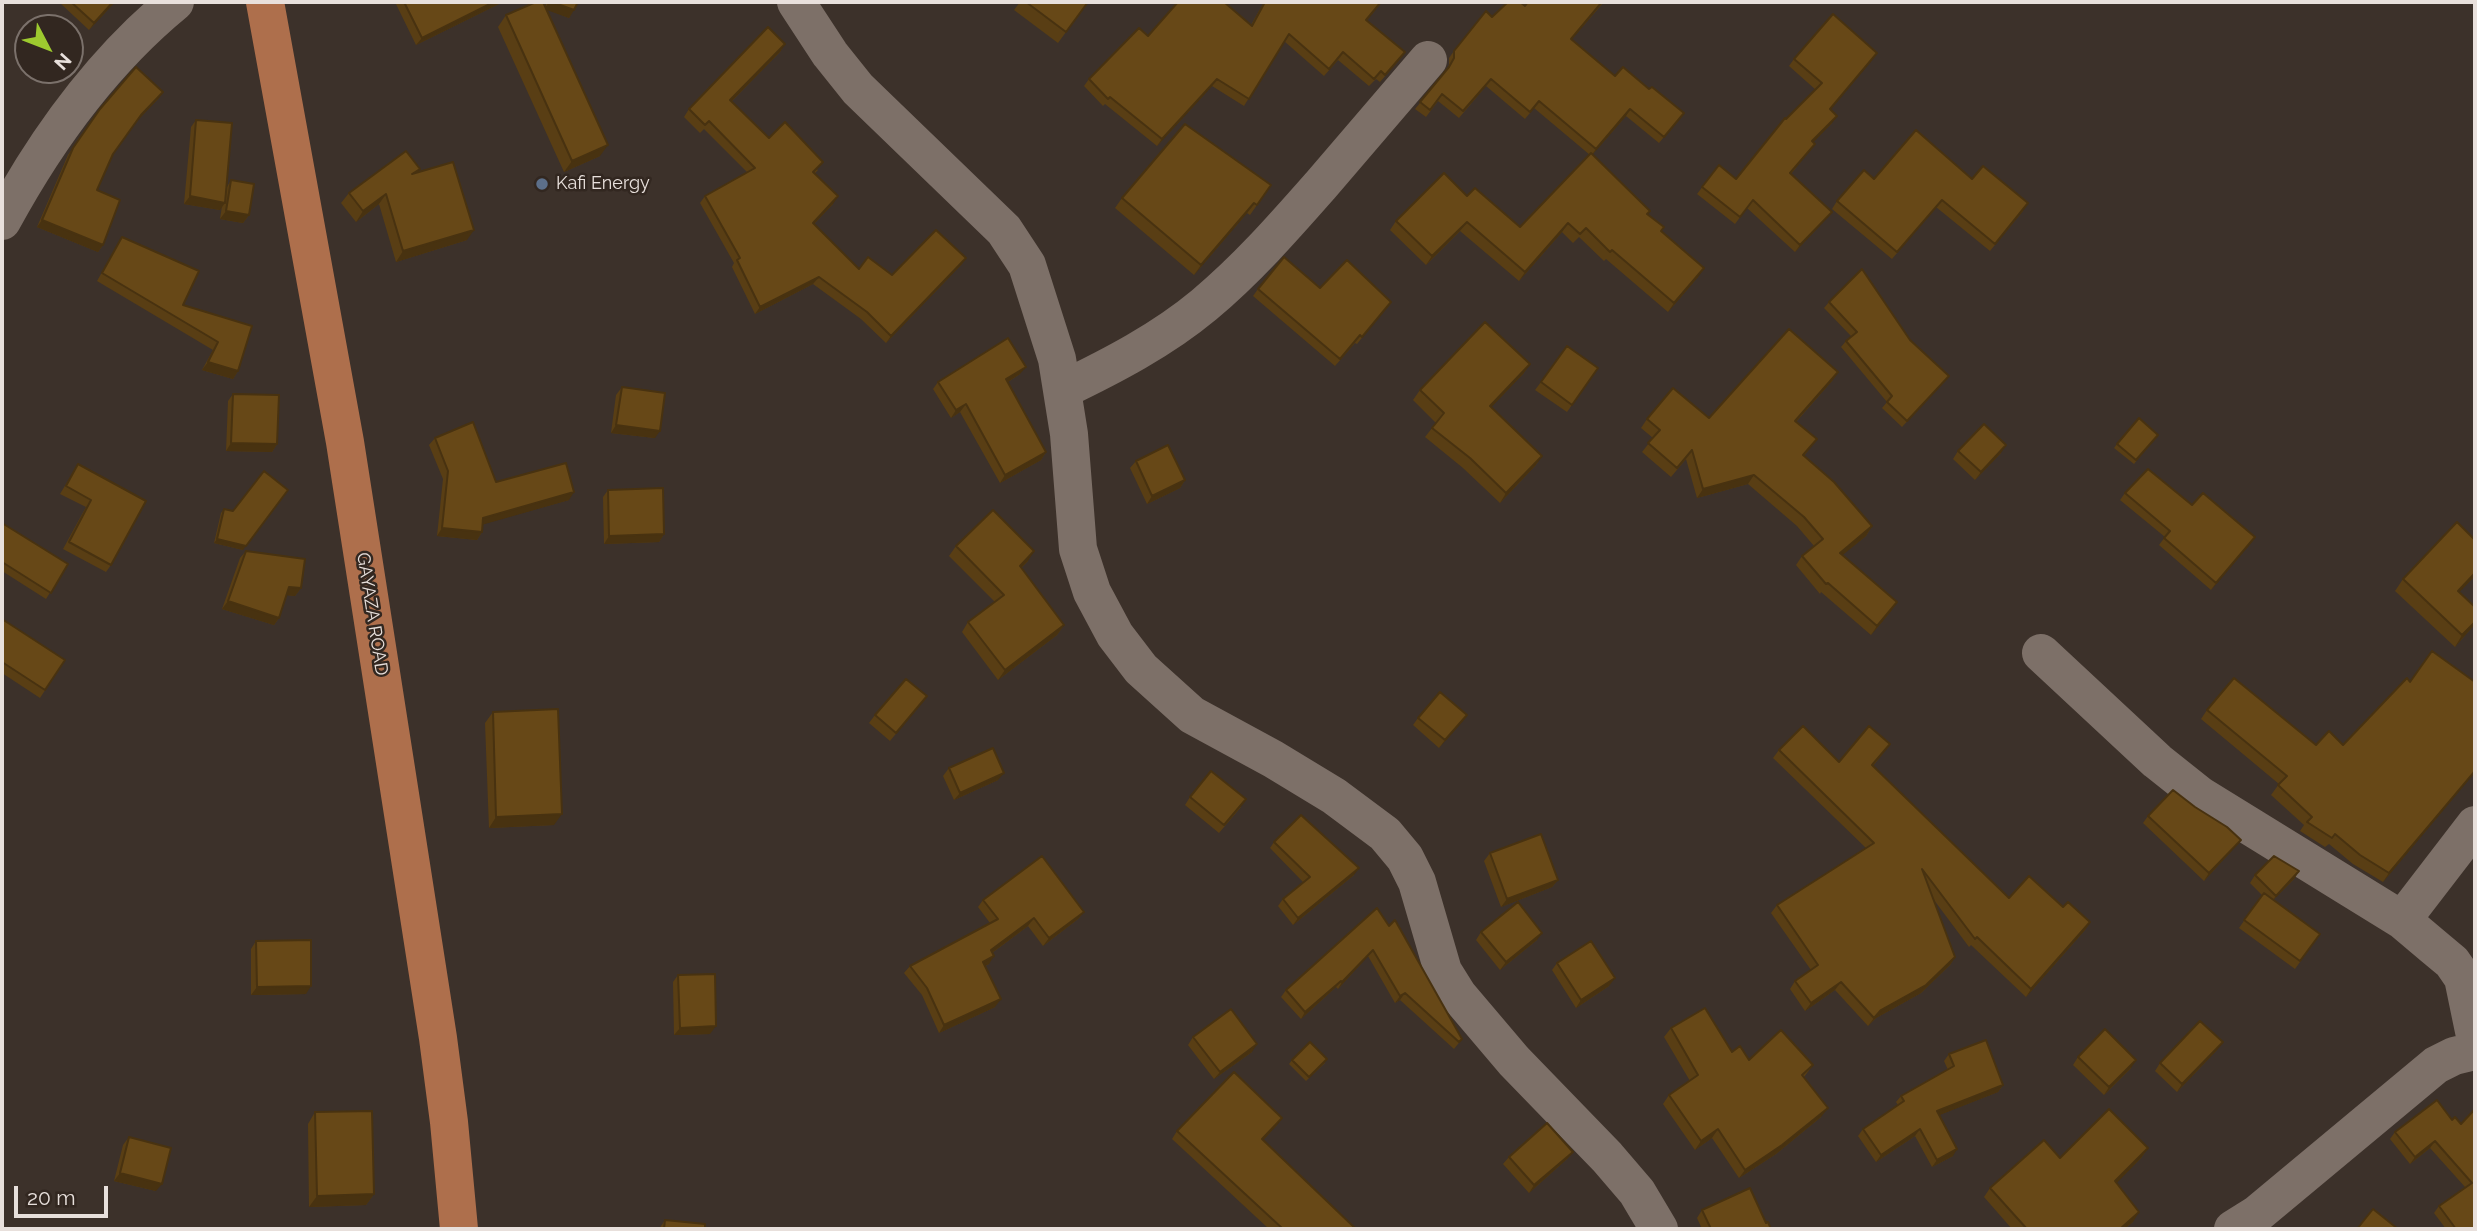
<!DOCTYPE html>
<style>
body{margin:0}
#map{position:relative;width:2477px;height:1231px;overflow:hidden;background:#3c312a;font-family:Raleway,sans-serif}
canvas{display:block}
.frame{position:absolute;inset:0;border:4px solid #e8e0dc;pointer-events:none}
.north{position:absolute;left:14px;top:14px;width:70px;height:70px;box-sizing:border-box;background:#322720;border:2px solid #7b716b;border-radius:50%;rotate:132deg;font-size:19px;font-weight:700;line-height:28px;text-align:center;color:#e8e0dc}
.north::after{content:'';display:block;margin:auto;width:24px;height:32px;background:#9dca2f;clip-path:polygon(50% 0,100% 100%,50% 72%,0 100%)}
.scale{position:absolute;left:14px;top:1186px;width:94px;height:32px;box-sizing:border-box;border:4px solid #e8e0dc;border-top:0;padding-left:9px;font-size:21px;line-height:24px;white-space:nowrap;color:#e8e0dc;-webkit-text-stroke:5px #322720;paint-order:stroke}
</style>
<div id="map">
<canvas width="2477" height="1231"></canvas>
<div class="frame"></div>
<div class="north">N</div>
<div class="scale">20 m</div>
</div>
<script>
const context = document.querySelector('canvas').getContext('2d');
context.lineJoin = 'round';
function stroke(path, color, width, dash) {
  context.strokeStyle = color;
  context.lineWidth = width;
  context.lineCap = dash ? 'butt' : 'round';
  context.setLineDash(dash || []);
  context.stroke(path);
}
function fill(path, color) {
  context.fillStyle = color;
  context.fill(path, 'evenodd');
}
function label(font, color, halo, rows, align = 'center') {
  context.font = font + ' Raleway,sans-serif';
  context.lineWidth = 5;
  context.setLineDash([]);
  context.textBaseline = 'middle';
  context.strokeStyle = halo;
  context.fillStyle = color;
  for (const [text, x, y, turn = 0] of rows) {
    context.save();
    context.translate(x, y);
    context.rotate((+turn || 0) * Math.PI / 180);
    context.textAlign = isNaN(turn) ? turn : align;
    if (halo) context.strokeText(text, 0, 0);
    context.fillText(text, 0, 0);
    context.restore();
  }
}
const minor = new Path2D(`
 M796,2L830,54L858,89L1004,230L1027,265L1057,359L1069,434L1078,549L1092,592L1115,635L1141,669L1192,715L1273,759L1334,796L1385,834L1405,858L1417,882L1443,971L1458,995L1514,1061L1607,1157L1637,1192L1659,1229
 M2,221C47,138 102,62 175,2
 M1062,390C1112,366 1162,340 1204,305C1247,269 1283,228 1320,186C1356,144 1392,102 1428,60
 M2041,653L2157,761L2201,796L2402,920L2434,947L2452,962L2463,978L2475,1036
 M2402,920L2475,825
 M2233,1229L2257,1214L2436,1065L2454,1056L2475,1051`);
const major = new Path2D(`
 M265,2L345,442L438,1038L449,1122L459,1229`);
const wall = new Path2D(`
 M62,2H115L89,30L60,3Z
 M395,2H503L416,45Z
 M547,2H578L569,18L546,9L600,156L564,172L498,27L506,15L545,7Z
 M1020,2H1088L1058,43L1014,10Z
 M1264,2H1382L1367,20L1400,59L1380,82L1376,79L1369,86L1338,60L1324,76L1284,41L1244,106L1212,86L1157,146L1105,104L1103,106L1084,86L1089,79L1148,36L1251,25Z
 M1528,2H1604L1571,40L1615,76L1649,89L1684,113L1659,143L1626,116L1592,155L1650,211L1648,214L1698,277L1668,312L1606,259L1604,261L1579,237L1573,243L1562,232L1519,281L1460,231L1426,265L1390,230L1396,221L1467,196L1520,227L1590,155L1534,108L1525,119L1486,86L1459,118L1438,101L1426,117L1415,109L1446,71L1449,65V58L1454,51L1492,17L1525,6Z
 M785,44L780,52L731,102L769,138L818,170L815,173L833,204L814,224L859,269L892,275L966,258L961,265L886,343L861,319L813,284L755,314L732,267L734,263L700,203L705,196L747,172L704,129L700,133L684,117L689,109Z
 M1794,59L1872,60L1830,109L1832,123L1813,142L1815,144L1791,174L1832,212L1826,219L1795,252L1747,208L1735,224L1697,194L1719,165L1736,179L1786,119L1816,90L1789,66Z
 M163,92L158,99L136,122L113,154L97,190L103,245L98,252L37,227L68,155L100,109Z
 M196,120L227,187L231,180L249,215L243,223L220,219L222,206L220,210L184,204L191,127Z
 M420,169L417,173L467,240L396,262L379,204L356,222L341,203L349,193Z
 M1874,179L2023,211L1990,251L1936,207L1892,259L1832,209L1837,201Z
 M1271,185L1250,215L1247,213L1194,275L1115,208L1122,198Z
 M122,237L183,305L252,326L238,371L233,379L202,370L213,350L97,281Z
 M1320,288L1391,302L1357,344L1355,343L1335,366L1253,296L1258,289Z
 M1829,302L1910,340L1949,376L1944,382L1902,427L1882,408L1887,402L1841,347L1846,341L1851,336L1824,308Z
 M1530,364L1523,374L1491,407L1542,456L1535,466L1500,503L1463,468L1425,437L1436,423L1413,400L1420,390Z
 M1598,368L1567,412L1535,390L1541,382Z
 M1838,372L1832,381L1796,422L1810,448L1804,456L1872,526L1866,536L1842,555L1891,611L1871,635L1821,592L1820,594L1796,565L1802,556L1814,546L1797,526L1748,484L1697,498L1686,459L1671,477L1642,452L1653,438L1641,428L1647,419L1709,418Z
 M1020,374L1008,382L1046,452L1041,460L1000,483L960,412L951,418L933,389L938,382Z
 M622,387L655,438L611,433L616,395Z
 M233,394L277,444L272,452L226,451L228,401Z
 M435,438L496,482L569,500L483,524L482,532L477,540L437,536L443,479L429,445Z
 M2155,438L2134,464L2114,448L2117,444Z
 M1958,451L2001,453L1975,480L1953,459Z
 M1136,461L1185,480L1180,488L1147,504L1130,468Z
 M78,464L146,501L111,565L106,572L63,549L86,507L60,494Z
 M608,490L664,534L659,542L604,544L603,497Z
 M2125,493L2192,505L2250,544L2211,590L2159,545L2165,537L2120,500Z
 M224,509L243,550L214,543L221,513Z
 M2,523L68,564L46,599L2,571Z
 M2475,540V576L2459,592L2475,607V624L2455,647L2395,591L2403,579Z
 M956,546L1028,561L1021,568L1064,625L1057,635L998,680L962,632L968,622L995,602L949,556Z
 M246,551L301,588L295,596L287,595L279,618L274,625L222,609L240,558Z
 M2,619L65,660L40,698L2,673Z
 M927,696L890,741L869,723L875,715Z
 M2207,710L2316,745H2343L2475,772L2383,882L2353,864L2329,844L2325,847L2300,831L2304,825L2271,795L2279,784L2201,719Z
 M493,712L554,825L489,828L485,723Z
 M1467,715L1439,748L1413,725L1418,718Z
 M1779,750L1839,762L1884,752L1873,766L2009,898L2063,907L2090,922L2085,930L2026,997L1971,945L1969,947L1934,900L1955,957L1950,965L1921,993L1876,1018L1868,1026L1835,990L1805,1011L1790,989L1795,981L1811,970L1771,913L1777,905L1866,848L1773,758Z
 M949,768L998,780L954,800L943,776Z
 M1190,797L1241,807L1219,833L1185,805Z
 M2148,816L2235,847L2204,881L2143,823Z
 M1274,842L1354,875L1293,925L1278,906L1283,899L1303,882L1270,848Z
 M1490,853L1558,880L1552,887L1501,907L1484,861Z
 M2299,871L2294,879L2273,900L2320,934L2295,969L2239,928L2262,895L2250,883L2255,875Z
 M983,900L1084,912L1078,919L1043,946L1028,926L992,953L989,964L985,966L995,1007L939,1033L922,995L904,973L910,966L990,923L978,907Z
 M1377,908L1462,1039L1454,1049L1400,1000L1395,1003L1368,956L1338,989L1336,987L1301,1019L1281,997L1286,990Z
 M1481,932L1537,940L1500,970L1476,940Z
 M256,941L306,994L251,995V949Z
 M1557,963L1609,986L1576,1008L1552,970Z
 M678,975L710,1034L674,1035L673,982Z
 M1671,1028L1749,1060L1813,1065L1804,1077L1821,1117L1776,1154L1739,1178L1712,1138L1695,1150L1663,1104L1669,1095L1690,1081L1664,1037Z
 M1193,1037L1252,1052L1214,1079L1188,1045Z
 M2217,1050L2177,1092L2155,1071L2160,1063Z
 M1949,1054L2003,1085L1998,1092L1939,1115L1953,1156L1932,1167L1915,1136L1876,1162L1858,1136L1863,1129L1898,1105L1896,1102L1901,1096L1948,1070L1944,1061Z
 M2078,1057L2131,1068L2104,1095L2073,1065Z
 M1292,1060L1325,1063L1306,1081L1289,1064Z
 M2475,1109V1229H2446L2434,1213L2439,1206L2465,1187L2430,1148L2410,1164L2390,1139L2395,1132L2452,1120L2461,1124Z
 M315,1112L374,1194L366,1205L309,1207L308,1124Z
 M1277,1125L1263,1140L1356,1229H1269L1172,1139L1177,1131Z
 M129,1137L156,1191L114,1181L123,1145Z
 M2148,1148L2141,1158L2116,1183L2133,1222L2124,1229H2012L1984,1197L1990,1188L2060,1158Z
 M1573,1152L1567,1159L1529,1193L1503,1164L1509,1157Z
 M1702,1210L1766,1223L1771,1229H1702L1697,1218Z
 M665,1220L705,1229H659Z`);
const shadedWall = new Path2D(`
 M113,2H115L89,30L94,23Z
 M494,2H503L416,45L422,38Z
 M549,2H552L574,10L569,18L544,9Z
 M785,44L780,52L725,108L730,100Z
 M1877,53L1872,60L1825,116L1830,109Z
 M1217,79L1212,86L1157,146L1162,139Z
 M163,92L158,99L136,122L141,115Z
 M1630,109L1626,116L1591,156L1596,149Z
 M1837,116L1832,123L1807,149L1812,141Z
 M608,145L600,156L564,172L572,161Z
 M386,194L379,204L356,222L363,211Z
 M190,196L225,203L220,210L184,204Z
 M838,196L833,204L808,230L813,223Z
 M1254,203L1247,213L1194,275L1201,265Z
 M226,211L249,215L243,223L220,219Z
 M1832,212L1826,219L1795,252L1800,245Z
 M42,220L103,245L98,252L37,227Z
 M1467,222L1460,231L1426,265L1432,256Z
 M1568,223L1562,232L1519,281L1525,272Z
 M474,230L467,240L396,262L403,251Z
 M966,258L961,265L886,343L891,336Z
 M1704,268L1698,277L1668,312L1674,303Z
 M819,277L813,284L755,314L760,307Z
 M208,362L238,371L233,379L202,370Z
 M1530,364L1523,374L1483,416L1490,406Z
 M1026,367L1020,374L1000,387L1006,379Z
 M1838,372L1832,381L1788,430L1795,421Z
 M966,404L960,412L951,418L956,410Z
 M616,425L660,431L655,438L611,433Z
 M231,443L277,444L272,452L226,451Z
 M2006,445L2001,453L1975,480L1981,472Z
 M1046,452L1041,460L1000,483L1005,475Z
 M1542,456L1535,466L1500,503L1506,493Z
 M1754,475L1748,484L1697,498L1703,489Z
 M1185,480L1180,488L1147,504L1152,496Z
 M288,490L243,550L214,543L217,539Z
 M574,492L569,500L478,526L483,518Z
 M1872,526L1866,536L1834,562L1840,553Z
 M442,528L482,532L477,540L437,536Z
 M664,534L659,542L604,544L609,536Z
 M2255,537L2250,544L2211,590L2216,583Z
 M1034,551L1028,561L1013,576L1020,566Z
 M2475,573V576L2450,602L2458,591Z
 M289,587L301,588L295,596L284,595Z
 M228,601L279,618L274,625L222,609Z
 M1897,602L1891,611L1871,635L1877,626Z
 M2475,622V624L2455,647L2462,635Z
 M1064,625L1057,635L998,680L1005,670Z
 M1467,715L1462,722L1439,748L1445,740Z
 M2475,771V772L2383,882L2389,873Z
 M1004,773L998,780L954,800L960,793Z
 M562,814L554,825L489,828L496,817Z
 M2241,840L2235,847L2204,881L2209,873Z
 M1359,868L1354,875L1293,925L1298,918Z
 M2299,871L2294,879L2270,903L2276,896Z
 M1558,880L1552,887L1501,907L1507,899Z
 M1084,912L1078,919L1043,946L1049,938Z
 M1034,918L1028,926L985,958L991,950Z
 M2090,922L2085,930L2026,997L2031,989Z
 M1542,933L1537,940L1500,970L1506,962Z
 M1373,950L1368,956L1338,989L1342,982Z
 M994,956L989,964L978,969L983,962Z
 M1955,957L1950,965L1921,993L1876,1018L1868,1026L1874,1018L1881,1010Z
 M1615,978L1609,986L1576,1008L1581,1000Z
 M1341,981L1336,987L1301,1019L1305,1012Z
 M1841,982L1835,990L1805,1011L1811,1003Z
 M311,986L306,994L251,995L257,987Z
 M1405,993L1400,1000L1395,1003L1400,996Z
 M1001,999L995,1007L939,1033L944,1025Z
 M716,1026L710,1034L674,1035L680,1028Z
 M2223,1042L2217,1050L2177,1092L2182,1084Z
 M1257,1044L1252,1052L1214,1079L1220,1072Z
 M2136,1060L2131,1068L2104,1095L2109,1087Z
 M2003,1085L1998,1092L1932,1118L1937,1111Z
 M1828,1108L1821,1117L1776,1154L1739,1178L1745,1170Z
 M1282,1118L1277,1125L1257,1147L1262,1139Z
 M1718,1129L1712,1138L1695,1150L1701,1141Z
 M1920,1129L1915,1136L1876,1162L1881,1155Z
 M2435,1141L2430,1148L2410,1164L2415,1157Z
 M2148,1148L2141,1158L2109,1191L2115,1181Z
 M1957,1149L1953,1156L1932,1167L1937,1160Z
 M1573,1152L1567,1159L1529,1193L1534,1185Z
 M120,1173L162,1184L156,1191L114,1181Z
 M374,1194L366,1205L309,1207L317,1196Z
 M2139,1212L2133,1222L2124,1229H2120Z`);
const building = new Path2D(`
 M71,2H113L94,23Z
 M404,2H494L422,38Z
 M536,2H543L608,145L572,161L506,15Z
 M552,2H578L574,10Z
 M1026,2H1088L1066,32Z
 M1178,2H1224L1252,26L1265,2H1381L1366,20L1405,52L1385,75L1381,71L1374,79L1343,52L1329,69L1289,34L1249,99L1217,79L1162,139L1110,97L1108,99L1089,79L1139,28L1148,36Z
 M1508,2H1520L1525,6L1528,2H1602L1571,39L1615,76L1623,67L1649,89L1652,87L1684,113L1664,137L1630,109L1596,149L1539,101L1530,112L1491,79L1463,111L1442,94L1430,110L1420,102L1449,67L1454,58V51L1486,11L1492,17Z
 M1833,14L1877,53L1830,109L1837,116L1812,141L1815,144L1790,173L1832,212L1800,245L1753,200L1740,217L1702,187L1719,165L1736,179L1785,118L1786,119L1822,83L1794,59Z
 M768,27L785,44L730,100L769,138L785,122L823,162L813,172L838,196L813,223L859,269L868,257L892,275L936,230L966,258L891,336L867,312L819,277L760,307L737,260L740,258L705,196L755,168L709,121L705,125L689,109Z
 M136,67L163,92L141,115L113,154L97,190L120,200L103,245L42,220L73,148L100,109Z
 M196,120L232,123L225,203L190,196Z
 M1185,124L1271,185L1257,205L1254,203L1201,265L1122,198Z
 M1916,130L1972,179L1983,166L2028,203L1995,244L1942,200L1897,252L1837,201L1864,170L1874,179Z
 M406,151L420,169L412,174L453,162L474,230L403,251L386,194L363,211L349,193Z
 M1591,153L1650,211L1647,214L1664,227L1661,231L1704,268L1674,303L1612,250L1610,252L1586,228L1580,234L1568,223L1525,272L1467,222L1432,256L1396,221L1444,173L1467,196L1475,188L1520,227Z
 M231,180L254,184L249,215L226,211Z
 M122,237L199,271L183,305L252,326L238,371L208,362L218,342L102,273Z
 M1284,257L1320,288L1347,260L1391,302L1362,337L1360,335L1340,359L1258,289Z
 M1862,269L1910,340L1949,376L1907,421L1887,402L1892,396L1846,341L1857,332L1829,302Z
 M1485,322L1530,364L1490,406L1542,456L1506,493L1470,458L1432,428L1444,413L1420,390Z
 M1789,329L1838,372L1795,421L1817,439L1803,455L1834,482L1872,526L1840,553L1897,602L1877,626L1828,583L1826,584L1802,556L1823,539L1804,517L1754,475L1703,489L1692,450L1677,468L1648,443L1660,430L1647,419L1673,388L1709,418Z
 M1008,338L1026,367L1006,379L1046,452L1005,475L966,404L956,410L938,382Z
 M1567,346L1598,368L1572,405L1541,382Z
 M622,387L665,393L660,431L616,425Z
 M233,394L279,395L277,444L231,443Z
 M2139,418L2158,435L2136,460L2117,444Z
 M473,422L496,482L566,463L574,492L483,518L482,532L442,528L448,471L435,438Z
 M1984,424L2006,445L1981,472L1958,451Z
 M1168,445L1185,480L1152,496L1136,461Z
 M78,464L146,501L111,565L69,542L91,500L66,486Z
 M2148,469L2192,505L2203,493L2255,537L2216,583L2164,538L2170,531L2125,493Z
 M264,471L288,490L246,546L217,539L224,509L233,511Z
 M663,488L664,534L609,536L608,490Z
 M993,510L1034,551L1020,566L1064,625L1005,670L968,622L1004,595L956,546Z
 M2457,522L2475,540V573L2458,591L2475,607V622L2462,635L2403,579Z
 M2,523L68,564L51,593L2,562Z
 M246,551L305,559L301,588L289,587L279,618L228,601Z
 M2,619L65,660L45,690L2,662Z
 M2432,651L2475,682V771L2389,873L2360,855L2335,834L2332,838L2307,822L2312,817L2278,785L2287,776L2207,710L2234,678L2316,745L2329,731L2343,745L2407,678L2410,682Z
 M906,679L927,696L896,733L875,715Z
 M1440,692L1467,715L1445,740L1418,718Z
 M558,709L562,814L496,817L493,712Z
 M1803,726L1839,762L1869,726L1890,744L1872,765L2009,898L2029,876L2063,907L2068,902L2090,922L2031,989L1977,937L1975,939L1922,869L1955,957L1926,985L1881,1010L1874,1018L1841,982L1811,1003L1795,981L1818,965L1777,905L1874,843L1779,750Z
 M993,748L1004,773L960,793L949,768Z
 M1211,771L1246,799L1224,825L1190,797Z
 M2173,790L2195,807L2227,827L2241,840L2209,873L2148,816Z
 M1301,815L1359,868L1298,918L1283,899L1310,877L1274,842Z
 M1541,834L1558,880L1507,899L1490,853Z
 M1042,856L1084,912L1049,938L1034,918L991,950L994,956L983,962L1001,999L944,1025L927,988L910,966L998,919L983,900Z
 M2274,856L2299,871L2276,896L2255,875Z
 M2264,893L2320,934L2300,961L2244,920Z
 M1518,902L1542,933L1506,962L1481,932Z
 M1377,908L1389,926L1395,920L1462,1039L1459,1042L1405,993L1400,996L1373,950L1342,982L1341,981L1305,1012L1286,990Z
 M311,940V986L257,987L256,941Z
 M1591,941L1615,978L1581,1000L1557,963Z
 M715,974L716,1026L680,1028L678,975Z
 M1705,1008L1732,1052L1740,1046L1749,1060L1781,1030L1813,1065L1802,1075L1828,1108L1782,1145L1745,1170L1718,1129L1701,1141L1669,1095L1698,1075L1671,1028Z
 M1231,1009L1257,1044L1220,1072L1193,1037Z
 M2200,1021L2223,1042L2182,1084L2160,1063Z
 M2105,1029L2136,1060L2109,1087L2078,1057Z
 M1986,1040L2003,1085L1937,1111L1957,1149L1937,1160L1920,1129L1881,1155L1863,1129L1904,1101L1901,1096L1954,1066L1949,1054Z
 M1310,1042L1327,1059L1309,1077L1292,1060Z
 M1234,1072L1282,1118L1262,1139L1356,1229H1283L1177,1131Z
 M2437,1100L2452,1120L2455,1117L2461,1124L2475,1109V1229H2456L2439,1206L2472,1183L2435,1141L2415,1157L2395,1132Z
 M2109,1109L2148,1148L2115,1181L2139,1212L2120,1229H2027L1990,1188L2044,1140L2060,1158Z
 M372,1111L374,1194L317,1196L315,1112Z
 M1547,1123L1573,1152L1534,1185L1509,1157Z
 M129,1137L171,1148L162,1184L120,1173Z
 M1750,1188L1766,1223L1768,1222L1771,1229H1711L1702,1210Z
 M2373,1209L2398,1229H2357Z
 M665,1220L705,1224V1229H664Z`);
const markers = [
 [542,184,7,"#5c6f8a"]
];
const poiNames = [
 ["Kafi Energy",556,184]
];
const streetNames = [
 ["GAYAZA ROAD",372,614,81]
];
stroke(minor, '#7d7068', 38);
stroke(major, '#ae6f4c', 38);
fill(wall, '#593e14');
fill(shadedWall, '#483210');
fill(building, '#674817');
stroke(building, '#483210', 2);
for (const [x, y, r, color] of markers) {
  const dot = new Path2D();
  dot.arc(x, y, r, 0, 2 * Math.PI);
  context.fillStyle = color;
  context.fill(dot);
  stroke(dot, '#322720', 2.5);
}
label('18px', '#e8e0dc', '#322720', poiNames, 'left');
label('18px', '#e8e0dc', '#322720', streetNames);
</script>
